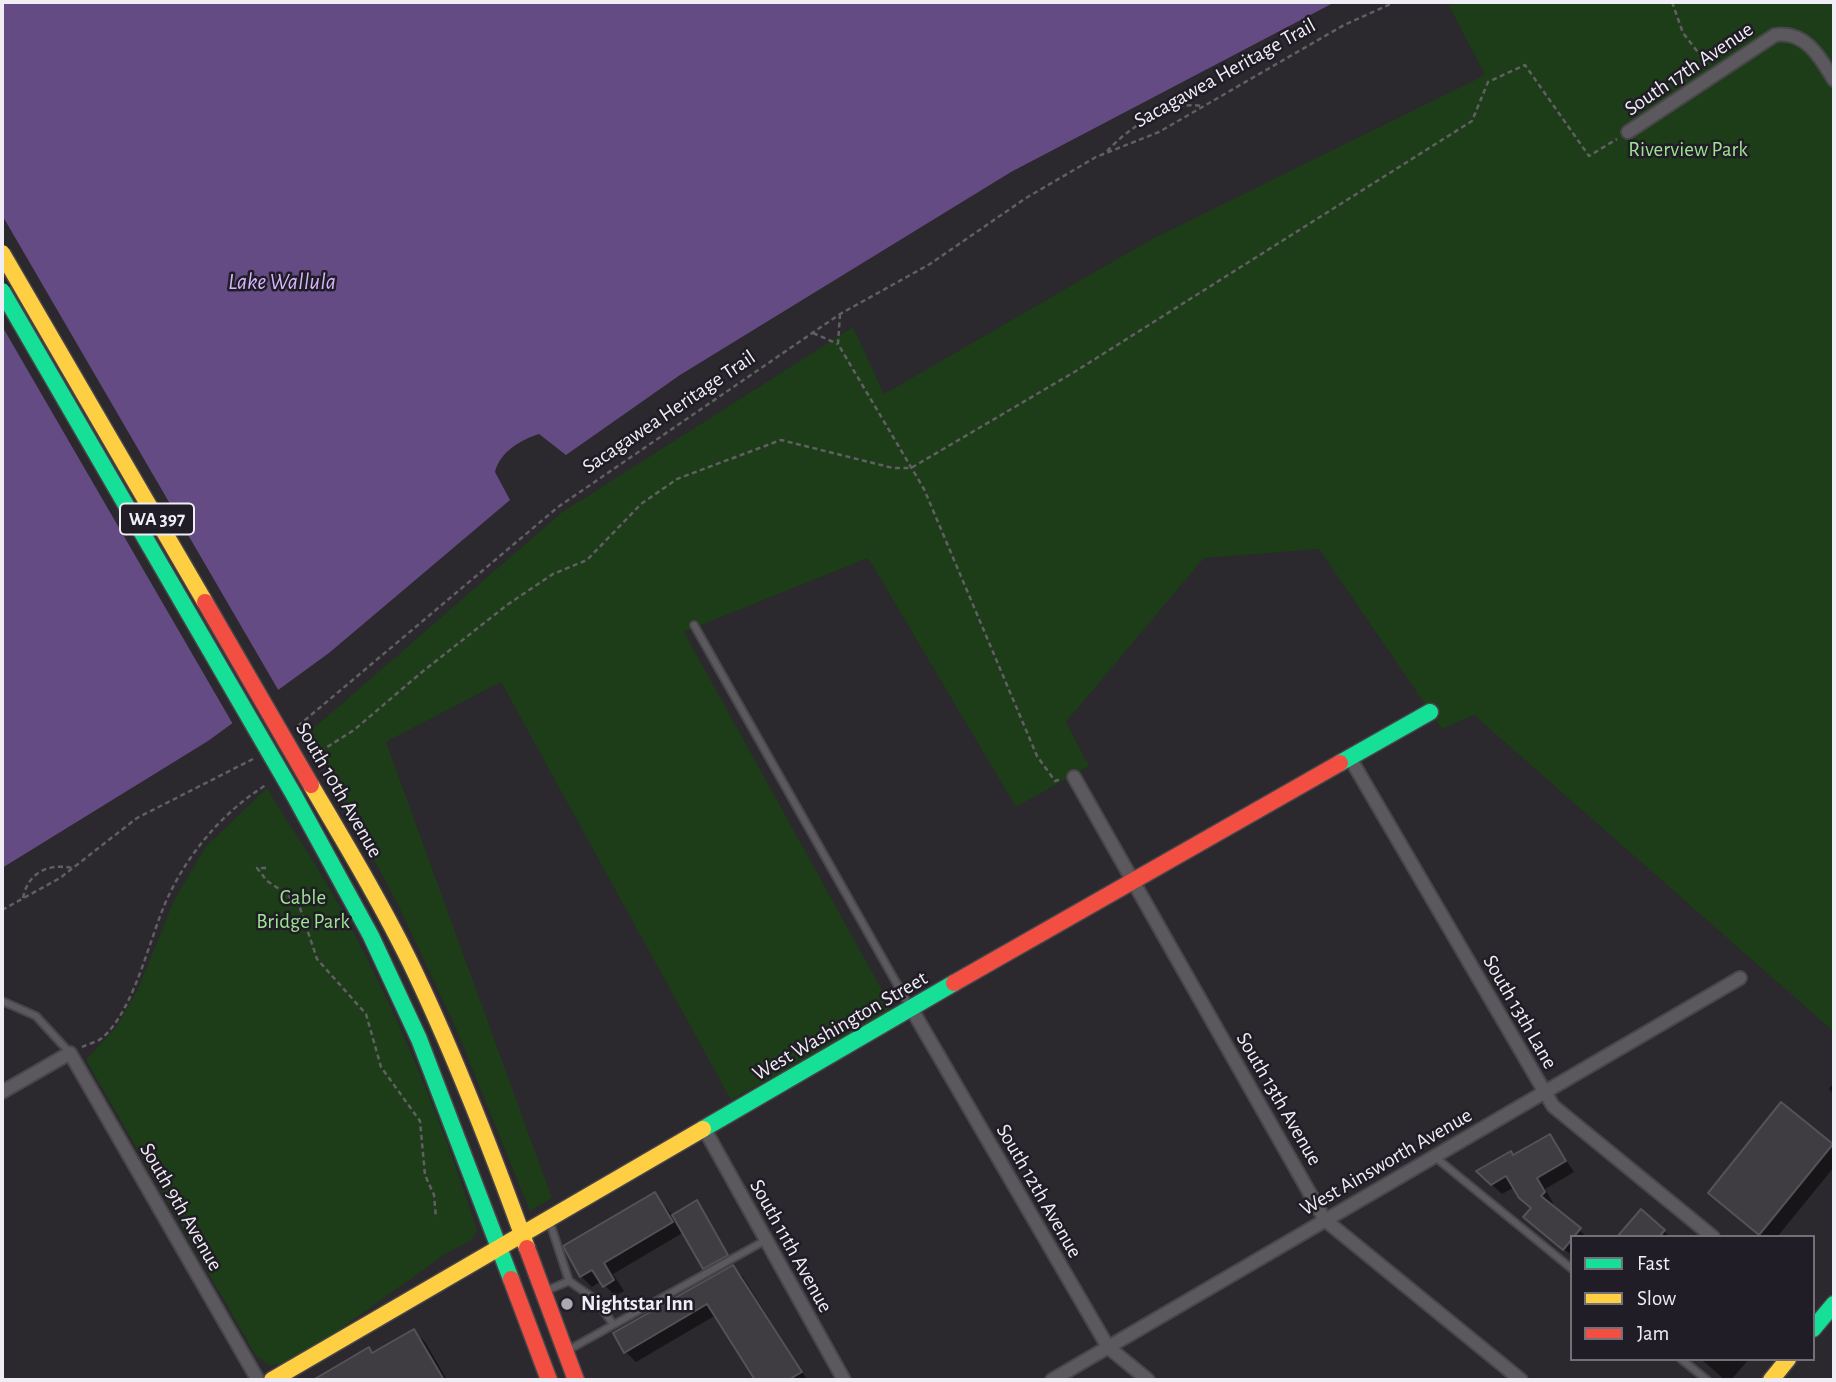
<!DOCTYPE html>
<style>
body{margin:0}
#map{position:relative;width:1836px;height:1382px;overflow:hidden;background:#2b282e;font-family:"Alegreya Sans",sans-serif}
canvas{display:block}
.frame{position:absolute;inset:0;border:4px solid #f0edf4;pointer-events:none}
.legend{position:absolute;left:1570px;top:1235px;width:245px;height:126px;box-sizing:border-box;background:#211d26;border:2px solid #747078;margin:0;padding:9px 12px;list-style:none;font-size:21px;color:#f0edf4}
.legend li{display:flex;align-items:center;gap:14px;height:35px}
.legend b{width:35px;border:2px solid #747078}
</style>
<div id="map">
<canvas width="1836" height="1382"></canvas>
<div class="frame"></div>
<ul class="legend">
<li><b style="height:9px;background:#16e098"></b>Fast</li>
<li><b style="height:9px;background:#ffcf43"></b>Slow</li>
<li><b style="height:9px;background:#f24e42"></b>Jam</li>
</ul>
</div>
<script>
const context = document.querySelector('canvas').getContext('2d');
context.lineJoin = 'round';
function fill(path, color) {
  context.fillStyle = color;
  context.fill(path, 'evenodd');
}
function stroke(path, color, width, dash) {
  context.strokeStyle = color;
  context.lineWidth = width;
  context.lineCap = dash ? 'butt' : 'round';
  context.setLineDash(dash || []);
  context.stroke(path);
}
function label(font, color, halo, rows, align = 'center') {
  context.font = font + ' "Alegreya Sans",sans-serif';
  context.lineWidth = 5;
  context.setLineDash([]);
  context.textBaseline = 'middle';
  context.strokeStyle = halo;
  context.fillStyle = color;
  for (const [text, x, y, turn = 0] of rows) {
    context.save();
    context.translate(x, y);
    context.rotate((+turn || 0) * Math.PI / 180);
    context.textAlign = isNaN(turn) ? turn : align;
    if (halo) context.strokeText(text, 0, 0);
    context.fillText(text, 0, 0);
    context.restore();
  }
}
const green = new Path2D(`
 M1459,2H1834V1032L1474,715L1442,729L1319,549L1204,558L1066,722L1089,766L1016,807L868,558L684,632L893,1010L731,1100L501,682L386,742L552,1198L530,1211L455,1026L399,907L307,734L561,513L853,327L884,394L1150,240L1485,75L1449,6Z
 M267,788C290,828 313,857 335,898C393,1002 441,1116 477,1230L472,1240L447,1253L322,1342L285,1363L269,1365L256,1356L86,1060L116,1027L138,989L174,900L206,846Z`);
const water = new Path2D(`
 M2,2H1335L1011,172L680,375L566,455L539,434C520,440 500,452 495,472L510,500L329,653L208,741L2,868Z`);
const pier = new Path2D(`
 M2,215L280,693L234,726L2,326Z`);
const shadow = new Path2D(`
 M1834,1082V1094L1829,1089Z
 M1550,1136L1574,1172L1545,1189L1553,1203L1551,1206L1587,1237H1572V1255L1535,1227L1532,1209L1515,1187L1502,1194L1488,1181L1514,1157Z
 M1831,1145L1834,1167L1777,1237H1762L1721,1204Z
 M655,1194L673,1216L696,1203L704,1211L734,1264L731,1265L743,1277L807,1380H757L716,1315L636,1362L626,1352L714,1277L704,1267L684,1232L613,1274L624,1291L615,1296L601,1281L592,1287L581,1276Z
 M1664,1231L1670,1237H1620Z
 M414,1331L425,1342L447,1380H316L368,1350L373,1355Z
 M1701,1359H1749L1731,1380H1725Z`);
const building = new Path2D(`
 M1781,1102L1833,1144L1759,1235L1708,1193Z
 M1550,1134L1566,1161L1537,1178L1545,1192L1541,1196L1581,1228L1563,1250L1523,1217L1531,1208L1519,1198L1506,1176L1491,1185L1476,1171L1511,1151L1513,1155Z
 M655,1192L673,1222L604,1263L614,1280L603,1287L592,1270L580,1277L563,1246Z
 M697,1200L728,1255L703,1269L672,1215Z
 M1641,1209L1665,1230L1659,1237H1617Z
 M733,1265L802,1372L788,1380H755L707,1304L624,1353L613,1333Z
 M414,1329L444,1380H313L369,1347L372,1353Z`);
const path = new Path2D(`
 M1672,2L1683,33L1707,64
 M1107,151C1129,128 1168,100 1201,106
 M840,314L838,344L924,489L1037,756L1055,781L1061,779
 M813,333L838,344
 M298,726L558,507L840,314L930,264L1026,198L1096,157L1159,132L1344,25L1395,2
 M313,756L354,730L422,672L507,605L553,574L587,560L641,504L677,479L781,440L893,468H911L1076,371L1472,121L1488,82L1525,65L1589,156L1617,139
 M266,868H257L267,881L287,894L300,908L317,959L366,1014L381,1067L420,1121L425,1175L434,1195L436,1218
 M23,898C28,872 49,863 72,868
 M2,910L60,878L137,818L253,759
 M82,1047C88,1044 97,1042 102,1038C135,1010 150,935 168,897C189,852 224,811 266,785`);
const lane = new Path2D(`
 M694,625L910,1007
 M2,1001L36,1016L70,1053
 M1435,1157L1572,1269
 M550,1223L569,1281
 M548,1290L569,1281L596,1300L613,1324
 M570,1349L766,1240
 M1681,1359L1707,1380`);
const street = new Path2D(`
 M1628,132L1775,35C1806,31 1820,57 1834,80
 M1350,758L1553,1106L1713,1237
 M1074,777L1325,1220L1521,1380
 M911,1008L1108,1347L1148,1380
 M2,1092L70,1053L258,1380
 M705,1130L844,1380
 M1052,1380L1740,978`);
const fast = new Path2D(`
 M1340,763L1430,712
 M294,795L371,936L419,1039L511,1279
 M703,1129L954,983
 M1813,1329L1834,1304`);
const slow = new Path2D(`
 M311,785C345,843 380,901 410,962C455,1055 492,1151 527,1248
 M272,1380L703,1129
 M1771,1380L1788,1359`);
const jam = new Path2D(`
 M954,983L1340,763
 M527,1248L576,1380
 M511,1279L549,1380`);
const fastBridge = new Path2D(`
 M2,291L294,795`);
const slowBridge = new Path2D(`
 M2,253L205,602`);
const jamBridge = new Path2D(`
 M205,602L311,785`);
const markers = [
 [567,1304,7,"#aba8af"]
];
const shields = [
 [157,519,74]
];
const shieldNames = [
 ["WA 397",157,519]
];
const streetNames = [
 ["South 17th Avenue",1689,69,-34],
 ["Sacagawea Heritage Trail",1225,73,-29],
 ["Sacagawea Heritage Trail",669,412,-34],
 ["South 10th Avenue",339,790,60],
 ["South 13th Lane",1520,1012,60],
 ["West Washington Street",840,1026,-30],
 ["South 13th Avenue",1279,1099,60],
 ["West Ainsworth Avenue",1386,1162,-30],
 ["South 12th Avenue",1039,1191,60],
 ["South 9th Avenue",181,1207,60],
 ["South 11th Avenue",791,1246,61]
];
const parkNames = [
 ["Riverview Park",1688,150],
 ["Cable",303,898],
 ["Bridge Park",303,922]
];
const poiNames = [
 ["Nightstar Inn",581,1304]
];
const waterNames = [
 ["Lake Wallula",282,282]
];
fill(green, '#1d3c18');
fill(water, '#654b83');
fill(pier, '#2b282e');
fill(shadow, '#0007');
fill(building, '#3f3d41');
stroke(building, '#555257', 2);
stroke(lane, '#48464a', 10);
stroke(street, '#48464a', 16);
stroke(fast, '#48464a', 19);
stroke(slow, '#48464a', 19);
stroke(jam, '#48464a', 19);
stroke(path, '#615f64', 2.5, [5, 3.5]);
stroke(lane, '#5b595d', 6);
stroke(street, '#5b595d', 12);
stroke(fast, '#16e098', 16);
stroke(slow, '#ffcf43', 16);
stroke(jam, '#f24e42', 16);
stroke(fastBridge, '#48464a', 19, []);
stroke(slowBridge, '#48464a', 19, []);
stroke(jamBridge, '#48464a', 19, []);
stroke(fastBridge, '#16e098', 16);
stroke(slowBridge, '#ffcf43', 16);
stroke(jamBridge, '#f24e42', 16);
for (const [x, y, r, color] of markers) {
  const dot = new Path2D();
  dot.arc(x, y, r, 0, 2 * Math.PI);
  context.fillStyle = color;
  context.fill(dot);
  stroke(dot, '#211d26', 2.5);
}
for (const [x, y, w] of shields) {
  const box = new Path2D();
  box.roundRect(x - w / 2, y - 15.5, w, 31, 5);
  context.fillStyle = '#211d26';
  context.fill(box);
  stroke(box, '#f0edf4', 2);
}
label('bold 19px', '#f0edf4', null, shieldNames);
label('21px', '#f0edf4', '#211d26', streetNames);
label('21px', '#9de391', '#211d26', parkNames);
label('bold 21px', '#f0edf4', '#211d26', poiNames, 'left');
label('italic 23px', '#d5b5fd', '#211d26', waterNames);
</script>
